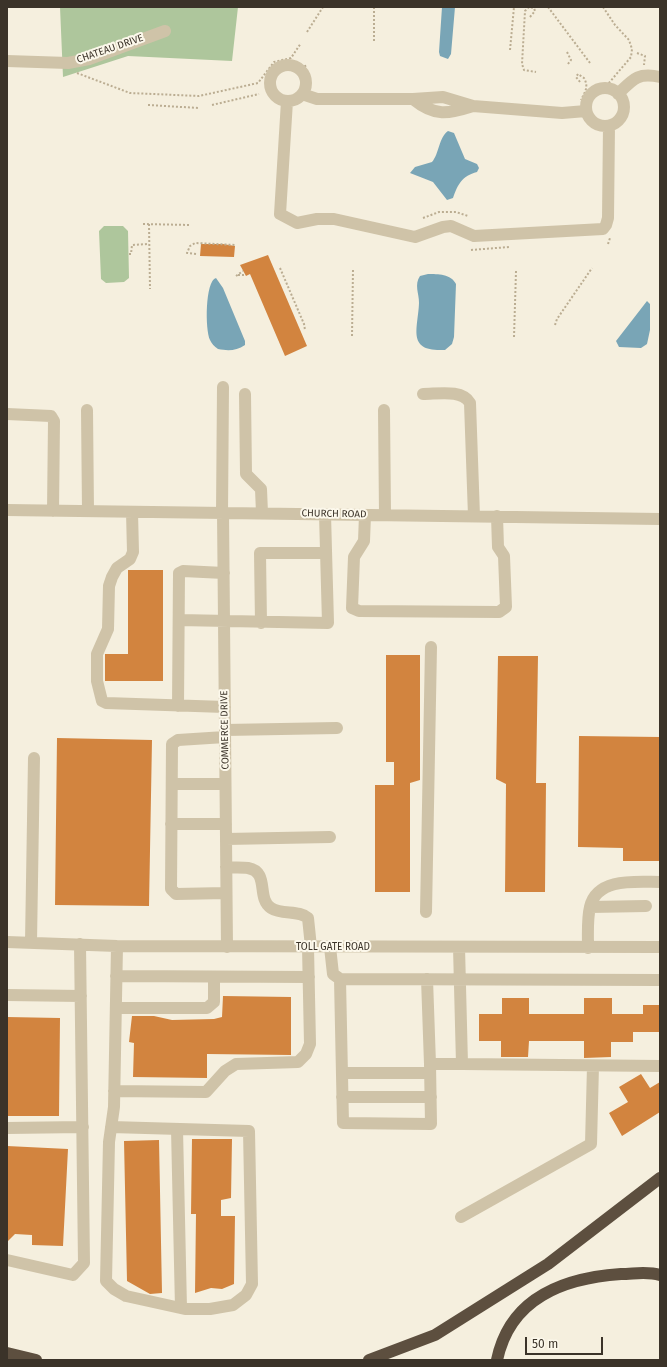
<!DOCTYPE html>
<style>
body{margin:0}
#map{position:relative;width:667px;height:1367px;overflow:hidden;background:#f5efde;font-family:"Fira Sans",sans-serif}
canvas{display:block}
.frame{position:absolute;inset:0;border:8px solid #3b3329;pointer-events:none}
.scale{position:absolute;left:525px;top:1337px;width:78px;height:18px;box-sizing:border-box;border:2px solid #3b3329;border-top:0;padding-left:5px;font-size:12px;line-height:14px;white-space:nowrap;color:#3b3329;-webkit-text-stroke:3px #fcf8eb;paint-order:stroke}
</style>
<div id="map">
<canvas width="667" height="1367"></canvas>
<div class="frame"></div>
<div class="scale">50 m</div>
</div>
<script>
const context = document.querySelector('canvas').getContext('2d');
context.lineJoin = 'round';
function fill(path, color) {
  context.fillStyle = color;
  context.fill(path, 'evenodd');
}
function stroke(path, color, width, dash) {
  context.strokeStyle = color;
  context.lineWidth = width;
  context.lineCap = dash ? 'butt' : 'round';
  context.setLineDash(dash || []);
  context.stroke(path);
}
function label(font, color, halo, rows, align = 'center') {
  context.font = font + ' "Fira Sans",sans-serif';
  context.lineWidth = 4;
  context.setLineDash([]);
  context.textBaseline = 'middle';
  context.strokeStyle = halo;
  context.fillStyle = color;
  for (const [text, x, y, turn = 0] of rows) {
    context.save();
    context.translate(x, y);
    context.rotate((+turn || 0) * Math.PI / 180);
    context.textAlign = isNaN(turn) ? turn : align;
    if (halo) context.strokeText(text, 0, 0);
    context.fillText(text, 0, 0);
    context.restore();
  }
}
const green = new Path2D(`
 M60,7H238L232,61L128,56L63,77Z
 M104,226H123L128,231L129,278L124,282L106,283L101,279L99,231Z`);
const water = new Path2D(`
 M442,7H455L451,54L448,59L440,56L439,52Z
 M448,131L454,133L465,159L477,164L479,168L477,172C462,176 458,184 453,198L447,200L433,182L410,173L415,167L432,162C439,154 439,137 448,131Z
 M428,274C438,274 451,274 456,284L454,337L452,344L445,350C406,352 418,329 419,303C419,293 414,285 420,276Z
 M216,278L223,288L245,341V345C236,351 228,351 218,349C214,346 212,344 210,340C205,330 205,281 216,278Z
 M647,301L650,304V330L647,344L641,348L619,347L616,341Z`);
const building = new Path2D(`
 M201,244H223L235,246L234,257L200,256Z
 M268,255L307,346L285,356L250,274L246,276L240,265Z
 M128,570H163V681H105V654H128Z
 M386,655H420V780L410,783V892H375V785H394V762H386Z
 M498,656H538L536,783H546L545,892H505L506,784L496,779Z
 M579,736L660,737V861H623V848L578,847Z
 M57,738L152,740L149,906L55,905Z
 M223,996L291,997V1055L207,1054V1078L133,1077L134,1043L129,1042L132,1016H154L172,1020L214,1019L222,1017Z
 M502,998H529V1014H584V998H612V1014H643V1005H660V1032H633V1042H611V1057L584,1058V1041H529L528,1057H501V1041H479V1014H502Z
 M7,1017L60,1018L59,1116H7Z
 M641,1074L650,1088L660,1082V1112L622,1136L609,1113L628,1102L619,1087Z
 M192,1139H232L231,1198L221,1200V1216H235L234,1284L222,1289L211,1288L195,1293L196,1214H191Z
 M159,1140L162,1293L150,1294L127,1281L124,1141Z
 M7,1146L68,1149L63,1246L32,1245V1235L15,1234L7,1242Z`);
const path = new Path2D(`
 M548,7L590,63
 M603,7L615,25L629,40L632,49L631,57L608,84
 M530,17L535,11L534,8L529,7L525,11L522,64L524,70L536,72
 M307,32L323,7
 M374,41V7
 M510,50L514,7
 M567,52L571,60L568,64
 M637,53L645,56L644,65
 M305,65L310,86
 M77,73L130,93L199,96L258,83L274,62L291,58L301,43
 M580,82L576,77L578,74L584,78C589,87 585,92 581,100
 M148,105L199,108
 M212,105L259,94
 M423,218L439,212H456L468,216
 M143,224L190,225
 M149,224L150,289
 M608,244L610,238
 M471,250L509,247
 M129,254H131L132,245L149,244
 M196,254L187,253L190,246L195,243L236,245
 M280,268L304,324L305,330
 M238,275H244
 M236,276L243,271
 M555,325L557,319L592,268
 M352,336L353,269
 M514,337L516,271`);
const minor = new Path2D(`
 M7,61L68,63L89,59L165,31
 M270 83a18 18 0 1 1 36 0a18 18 0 1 1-36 0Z
 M586 107a19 19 0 1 1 38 0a19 19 0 1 1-38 0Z
 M302,94L317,99H413L443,97L473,106L562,113L586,111
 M618,94C633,79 638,72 660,77
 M413,99C435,117 448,114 473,106
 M287,101L280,214L297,223L317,219H334L415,237L443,227L451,226L474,236L603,229L606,225L608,218L609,126
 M245,394L246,474L261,489L262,513
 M423,394C438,394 462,389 470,403L474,516
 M87,410L88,511
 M384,410L385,515
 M7,414L51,416L54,421L53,511
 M7,510L660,519
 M132,512L133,552L130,559L117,568L112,577L109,586L108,629L97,654V681L102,701L106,703L225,707
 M222,513L223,387
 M223,513L227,947
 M365,515L364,541L354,557L352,608L359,611L499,612L506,607L504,556L498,547L497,516
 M179,620L328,623L325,514
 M261,623L260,553H326
 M178,706L179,573L183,571L224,573
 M225,730L337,728
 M225,737L178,740L172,744L171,889L176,894L226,893
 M172,784H225
 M171,824H226
 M226,839L330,837
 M226,867C233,868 241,867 248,868C270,872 256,898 271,908C282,915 299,910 308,918L311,947
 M590,907L646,906
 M426,912L431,647
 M7,942L117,946L660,947
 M31,942L34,758
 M330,947L333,974L340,979L660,980
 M459,947L462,1064L660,1066
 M588,948C588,935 587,919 590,907C597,877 637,882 660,882
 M116,976L309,977
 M340,979L343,1123L431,1124L430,1064H462
 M427,979L430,1064
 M7,995L81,996
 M116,1008H207L214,1002V977
 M342,1073H430
 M114,1091L206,1092L225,1071L236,1064L298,1062L306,1054L310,1044L308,947
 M342,1097H431
 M111,1127L249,1131L252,1284L246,1295L233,1305L210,1309H185L126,1296L114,1289L106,1281L109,1142L114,1107L117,946
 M7,1128L83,1127
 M177,1129L181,1308
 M461,1217L591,1144L593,1066
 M7,1260L73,1275L84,1263L80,944`);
const highway = new Path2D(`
 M7,1353L36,1360
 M369,1360L435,1335L548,1264L660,1178
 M497,1360C510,1298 563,1278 621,1274C634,1274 647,1271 660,1275`);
const streetNames = [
 ["CHATEAU DRIVE",110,49,-19],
 ["CHURCH ROAD",334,514,1],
 ["COMMERCE DRIVE",225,730,-91],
 ["TOLL GATE ROAD",333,947]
];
fill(green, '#aec69c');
fill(water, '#79a5b6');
fill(building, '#d2843f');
stroke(path, '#bbad92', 2, [2, 2]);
stroke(minor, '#cfc3a8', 12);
stroke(highway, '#5d4f3f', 12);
label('10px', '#3b3329', '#fcf8eb', streetNames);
</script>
